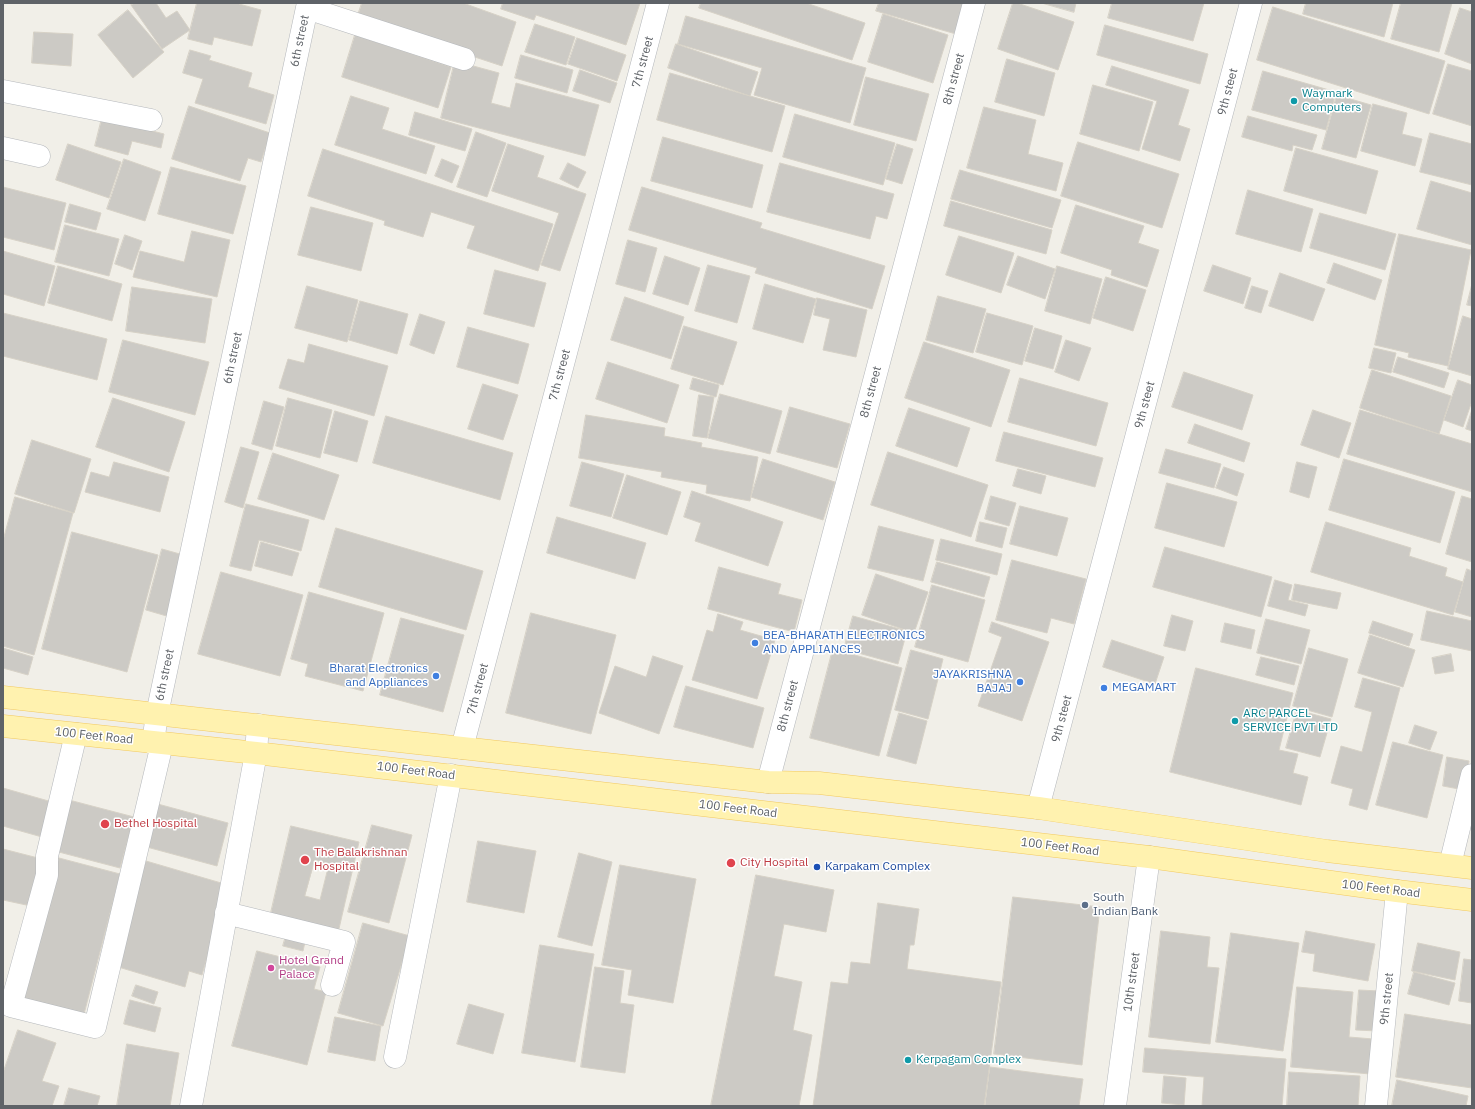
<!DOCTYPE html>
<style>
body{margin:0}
#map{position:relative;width:1475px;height:1109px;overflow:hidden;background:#f1efe8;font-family:"IBM Plex Sans",sans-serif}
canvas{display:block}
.frame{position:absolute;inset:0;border:4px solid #5f6368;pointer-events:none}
</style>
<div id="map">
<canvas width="1475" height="1109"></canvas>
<div class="frame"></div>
</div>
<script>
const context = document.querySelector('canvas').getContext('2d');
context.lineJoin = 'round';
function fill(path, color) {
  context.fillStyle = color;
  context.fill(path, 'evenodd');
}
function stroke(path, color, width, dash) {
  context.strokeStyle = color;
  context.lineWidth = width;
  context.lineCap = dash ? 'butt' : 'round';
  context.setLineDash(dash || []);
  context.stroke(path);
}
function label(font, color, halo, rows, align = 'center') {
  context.font = font + ' "IBM Plex Sans",sans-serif';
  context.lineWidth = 3;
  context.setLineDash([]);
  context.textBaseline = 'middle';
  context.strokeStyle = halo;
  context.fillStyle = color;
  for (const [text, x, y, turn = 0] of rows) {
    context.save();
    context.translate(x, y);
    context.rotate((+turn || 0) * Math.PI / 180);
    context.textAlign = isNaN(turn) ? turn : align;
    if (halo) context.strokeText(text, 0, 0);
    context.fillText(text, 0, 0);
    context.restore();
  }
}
const building = new Path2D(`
 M135,3H156L166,18L177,11L190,30L162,49L131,5Z
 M197,3H239V4L261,10L252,46L214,37L212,45L188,39Z
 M362,3H463L516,22L502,66L357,18Z
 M503,3H640L626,45L536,15L534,20L501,9Z
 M701,3H806L865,23L852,60L699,8Z
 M879,3H964L956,34L876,11Z
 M1013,3H1017L1074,22L1058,70L998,49Z
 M1042,3H1076L1074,12Z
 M1112,3H1204L1193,41L1108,18Z
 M1306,3H1393L1384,37L1303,14Z
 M1401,3H1452L1439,52L1391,39Z
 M1273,7L1445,61L1429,114L1257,60Z
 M1460,8L1472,12V64L1445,54Z
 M128,10L164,52L133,78L98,35Z
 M883,14L948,35L933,83L868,62Z
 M686,16L866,68L850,123L754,95L762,68L678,44Z
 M535,24L575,37L566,65L525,52Z
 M1105,25L1208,54L1200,84L1097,55Z
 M34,32L73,34L71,66L32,63Z
 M355,35L451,67L438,108L342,77Z
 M577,38L626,55L617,81L568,64Z
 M676,44L758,72L750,96L668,68Z
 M190,50L211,56L209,60L252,73L248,87L274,95L266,124L195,103L203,79L183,73Z
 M521,55L573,70L567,93L515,78Z
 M1007,59L1055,73L1044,116L995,102Z
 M455,61L499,73L491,103L510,108L516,83L599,105L585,156L441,118Z
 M1448,64L1472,71V126L1433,114Z
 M1112,66L1189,90L1178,125L1190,129L1180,161L1142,149L1157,101L1106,85Z
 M580,70L617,83L610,103L573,91Z
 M1263,71L1336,92L1326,130L1252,110Z
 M670,73L785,106L772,152L657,120Z
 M866,77L929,94L916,141L854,125Z
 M1093,85L1153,102L1139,151L1080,134Z
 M1337,95L1371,105L1356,158L1322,149Z
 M351,96L389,108L382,129L435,146L426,174L335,145Z
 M1373,104L1407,113L1402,134L1422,139L1415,166L1361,151Z
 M189,106L270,133L261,162L248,158L240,181L172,159Z
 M984,107L1036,120L1028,154L1063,163L1056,191L967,168Z
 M415,112L472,129L465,151L409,135Z
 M795,114L895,143L883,185L783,157Z
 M1248,116L1317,135L1312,150L1293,145L1292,151L1242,137Z
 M102,118L164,134L161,148L132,141L128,155L95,146Z
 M476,132L506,143L487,197L457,187Z
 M1430,133L1472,144V185L1420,172Z
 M663,137L763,165L752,208L651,181Z
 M1078,142L1179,174L1162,228L1061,196Z
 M68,144L121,162L109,198L56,180Z
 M508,144L544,156L537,177L586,194L560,271L541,265L559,213L492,191Z
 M897,144L913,149L902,184L886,179Z
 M1296,148L1378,171L1366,214L1284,191Z
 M323,149L553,224L538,271L467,248L475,226L431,212L423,237L384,225L385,221L308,196Z
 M124,159L161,172L145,221L107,209Z
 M442,159L459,166L452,183L435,176Z
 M568,163L586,172L578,188L560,179Z
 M780,163L894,194L887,219L876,216L870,239L767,212Z
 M171,167L246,186L233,234L158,214Z
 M960,170L1061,200L1052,228L951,199Z
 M1431,181L1472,193V245L1417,229Z
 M3,187L66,203L54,250L3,237Z
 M642,187L762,223L760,228L885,266L872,309L755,273L757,268L629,230Z
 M1248,190L1313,209L1301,252L1236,234Z
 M951,201L1052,230L1046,254L944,226Z
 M70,204L101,213L96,230L65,222Z
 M1076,205L1144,226L1138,243L1159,250L1147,287L1111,275L1112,270L1061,253Z
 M311,207L373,223L361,271L298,255Z
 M1320,213L1396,234L1385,270L1310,248Z
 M65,225L119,239L109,276L55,262Z
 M192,231L230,240L217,297L133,277L140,251L184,262Z
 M1399,234L1471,250L1448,366L1408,357L1409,353L1375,345Z
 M125,235L142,241L132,270L115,264Z
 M959,236L1014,253L1001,293L946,275Z
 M628,240L657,248L645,292L616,284Z
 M3,251L55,266L44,306L3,294Z
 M665,256L700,268L688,305L653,294Z
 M1018,256L1055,269L1045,299L1007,285Z
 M1334,263L1382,280L1375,300L1327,283Z
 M708,265L750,276L737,323L695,311Z
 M1213,265L1251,278L1243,304L1204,291Z
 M58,266L122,284L112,321L48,303Z
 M1057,266L1102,279L1090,324L1045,311Z
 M495,270L546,283L534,327L484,314Z
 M1280,273L1325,289L1313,321L1269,306Z
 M1106,277L1146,290L1133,331L1093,318Z
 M765,284L816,299L803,343L753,329Z
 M1472,284V306L1467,305Z
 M307,286L358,300L347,342L295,328Z
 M1252,286L1268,291L1261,313L1245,308Z
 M132,287L212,299L205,343L126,331Z
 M938,296L986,309L973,353L926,340Z
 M625,297L684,317L671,359L611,340Z
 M817,298L867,310L856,357L823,350L830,319L814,315Z
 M360,301L408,314L397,354L349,340Z
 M3,313L107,339L97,380L3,356Z
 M987,313L1033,326L1022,365L976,352Z
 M420,314L445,322L434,354L410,345Z
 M1463,316L1472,319V376L1448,369Z
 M684,326L737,342L723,385L671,369Z
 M468,327L529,344L518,384L457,367Z
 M1035,328L1062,336L1053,369L1025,361Z
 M123,340L209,362L195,415L109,392Z
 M1066,340L1091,348L1079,381L1055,372Z
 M924,342L1010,370L991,427L905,398Z
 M309,344L388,366L374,416L279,388L288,359L304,363Z
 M1374,348L1396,353L1391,373L1369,368Z
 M1398,357L1449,373L1444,388L1393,372Z
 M608,362L679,385L667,423L596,399Z
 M1372,370L1451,396L1439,434L1360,408Z
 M1184,372L1253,395L1242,430L1172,407Z
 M693,378L719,385L716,397L690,389Z
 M1020,378L1108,403L1096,446L1008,422Z
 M1458,380L1472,385V401L1463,427L1444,420Z
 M483,384L518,395L503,440L468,429Z
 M720,394L782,411L770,454L708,438Z
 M699,395L714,397L707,438L693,436Z
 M113,398L185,422L169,472L96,447Z
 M288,398L332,410L320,458L276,446Z
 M264,401L284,407L272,450L252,444Z
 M790,407L850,424L837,468L777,452Z
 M909,408L970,428L957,467L896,446Z
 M1313,410L1351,423L1339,458L1301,445Z
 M1360,410L1472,444V492L1347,454Z
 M1472,410V431L1466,429Z
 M335,411L368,421L357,462L324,453Z
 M586,415L665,428L664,436L702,443L701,447L758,457L750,501L706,493L707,485L661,477L662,472L579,458Z
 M386,416L513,453L500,500L373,463Z
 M1195,424L1250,443L1244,462L1188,443Z
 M1004,432L1103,458L1095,487L996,461Z
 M32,440L91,459L74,513L15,494Z
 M241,447L259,452L243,508L225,502Z
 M1166,449L1221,464L1214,488L1159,473Z
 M888,452L988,485L971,537L871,505Z
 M273,453L339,475L324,520L258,499Z
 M763,459L835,482L823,520L751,497Z
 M1344,459L1455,492L1440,543L1329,510Z
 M114,462L169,477L160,512L85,492L91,472L109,477Z
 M582,462L624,474L611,517L570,506Z
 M1297,462L1317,467L1309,498L1290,492Z
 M1224,467L1244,474L1237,496L1216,488Z
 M1018,469L1046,476L1041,494L1013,486Z
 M627,475L681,492L667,535L613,518Z
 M1167,483L1237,502L1224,547L1155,528Z
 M692,491L783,522L768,566L695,541L701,523L684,517Z
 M991,496L1016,503L1009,526L985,519Z
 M1462,496L1472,499V562L1446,554Z
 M15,497L73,513L34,655L3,646V541Z
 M246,504L309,520L301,551L259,540L251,571L230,566Z
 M1020,506L1068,518L1057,556L1010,544Z
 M557,517L646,543L635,579L547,553Z
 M980,522L1007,528L1002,548L976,541Z
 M1326,522L1411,548L1409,556L1447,568L1445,576L1463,582L1453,615L1311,572Z
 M879,526L934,540L923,581L868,568Z
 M336,528L483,571L466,630L319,587Z
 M72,532L158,555L127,672L42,649Z
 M941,539L1002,554L997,575L936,560Z
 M261,542L299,553L292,576L255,566Z
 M1165,547L1272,577L1261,617L1153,587Z
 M162,549L187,556L170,617L146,610Z
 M1012,560L1086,579L1074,624L1051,618L1047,633L996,620Z
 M937,562L990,577L984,597L931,582Z
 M719,567L781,584L778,594L802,600L794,632L708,609Z
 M1467,569L1472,571V617L1455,612Z
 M221,572L303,595L280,676L198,654Z
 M876,574L928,592L914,633L862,615Z
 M1275,580L1292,585L1288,600L1308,605L1305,616L1268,606Z
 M1295,584L1341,593L1337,609L1292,600Z
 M932,585L985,600L968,662L915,647Z
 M309,592L384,613L363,691L305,676L308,664L291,659Z
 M1427,611L1472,621V651L1421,640Z
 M531,613L616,635L591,734L506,713Z
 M718,614L743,622L740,630L775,640L757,699L692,680L707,630L713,632Z
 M1172,615L1193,621L1185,651L1164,646Z
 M853,616L907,631L898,664L844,649Z
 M401,618L464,635L443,712L380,695Z
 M1266,619L1310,630L1301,664L1257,653Z
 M1373,621L1413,634L1409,646L1369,633Z
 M992,622L1049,642L1022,721L978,706L1002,637L989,632Z
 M1225,623L1255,630L1251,649L1221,642Z
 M1370,635L1415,650L1403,687L1358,673Z
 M1112,640L1164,657L1155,684L1103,667Z
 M3,648L33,657L28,675L3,668Z
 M1309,648L1348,659L1332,717L1293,706Z
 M833,649L902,668L879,756L810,738Z
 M911,650L943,659L928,719L895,710Z
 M1451,654L1454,671L1435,674L1432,658Z
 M653,656L683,666L659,734L599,713L615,666L646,677Z
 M1261,657L1299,666L1294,685L1256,675Z
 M1196,668L1293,693L1279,750L1298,754L1293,773L1308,777L1301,805L1170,772Z
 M1363,678L1400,688L1367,810L1349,805L1353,789L1331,783L1341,746L1362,752L1372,712L1355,707Z
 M686,686L764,708L753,748L674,727Z
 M1297,710L1331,719L1320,757L1286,748Z
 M899,713L927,721L916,764L887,756Z
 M1415,725L1437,732L1430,750L1409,743Z
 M1393,742L1443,755L1427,818L1376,805Z
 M1447,757L1469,761L1464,790L1443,786Z
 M3,788L52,802L42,837L3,826Z
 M69,800L134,817L120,868L55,851Z
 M154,803L228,823L217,866L143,846Z
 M372,825L412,835L389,923L348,912Z
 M291,826L359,842L338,933L270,917Z
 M478,841L536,851L524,913L467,902Z
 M3,849L42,859L31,906L3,900Z
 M579,853L612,862L592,946L558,937Z
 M59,858L120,874L83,1018L21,1003Z
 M315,860L329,864L320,900L305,896Z
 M146,861L228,885L202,975L189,971L185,987L115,966Z
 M620,865L696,879L673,1003L628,995L632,970L602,965Z
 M756,875L834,890L826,932L784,924L774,976L802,982L793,1030L812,1035L799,1106H711Z
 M1013,897L1100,907L1082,1065L994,1054Z
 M878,903L919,909L914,945H910L907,969L1001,982L984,1106H813L831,982L848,984L851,962L870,964Z
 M363,923L410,936L383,1026L338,1013Z
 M1161,931L1210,937L1207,967L1219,968L1210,1044L1149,1037Z
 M1306,931L1375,944L1368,981L1313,971L1315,954L1302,952Z
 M287,932L306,938L303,951L283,946Z
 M1231,933L1299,943L1283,1051L1216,1042Z
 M1418,943L1460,952L1455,980L1412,971Z
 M540,945L594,954L575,1062L522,1053Z
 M257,951L320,967L314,989L326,992L307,1065L232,1046Z
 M1464,959L1472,960V1003L1459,1001Z
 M595,967L624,971L620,1003L634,1005L625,1073L581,1067Z
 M1414,972L1455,983L1449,1005L1408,994Z
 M136,985L158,992L154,1004L132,996Z
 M1297,987L1353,992L1349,1037L1373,1039L1370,1074L1291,1067Z
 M1359,990L1379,991L1377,1031L1356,1030Z
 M130,1000L161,1008L155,1032L124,1024Z
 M469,1004L504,1014L493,1054L457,1044Z
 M1405,1014L1472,1025V1088L1396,1077Z
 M335,1017L381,1026L375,1061L328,1052Z
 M18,1030L56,1043L42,1081L59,1086L52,1106H7L3,1105V1073Z
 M127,1044L179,1053L170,1106H117Z
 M1145,1048L1286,1059L1282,1106H1202L1204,1077L1143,1072Z
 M990,1067L1083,1079L1079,1106H985Z
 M1289,1072L1360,1076L1358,1106H1287Z
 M1164,1076L1186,1078L1184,1105L1162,1103Z
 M1397,1080L1468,1096L1466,1106H1392Z
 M69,1088L100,1096L97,1106H64Z`);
const minor = new Path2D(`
 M307,8L464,59
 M3,91L151,120
 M3,148L39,156
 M76,734L47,856V875L11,1006L95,1027L162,744
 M153,743L157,714L308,3
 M462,748L658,3
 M768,782L974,3
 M1038,808L1251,3
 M1450,865L1472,775
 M226,913L344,942L332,985
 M395,1057L451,775
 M191,1106L256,753L258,725
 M1115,1106L1149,857
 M1376,1106L1397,891`);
const major = new Path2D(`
 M3,697L768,782L819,783L1038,808L1327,851L1472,868
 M3,726L256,753L1149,857L1397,891L1472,900`);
const markers = [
 [1294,101,4,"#0f9aa8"],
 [755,643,4,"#3f7fe0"],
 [436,676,4,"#3f7fe0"],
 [1020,682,4,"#3f7fe0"],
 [1104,688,4,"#3f7fe0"],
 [1235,721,4,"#0f9aa8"],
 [105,824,5,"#e0444e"],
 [305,860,5,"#e0444e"],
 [731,863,5,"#e0444e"],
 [817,867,4,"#1a4fb4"],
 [1085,905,4,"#5c6f8a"],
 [271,968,4,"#d1479c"],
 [908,1060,4,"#0f9aa8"]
];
const streetNames = [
 ["6th street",300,41,-78],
 ["7th street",643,62,-75],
 ["8th street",954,79,-75],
 ["9th steet",1228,92,-75],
 ["6th street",233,358,-78],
 ["7th street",560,375,-75],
 ["8th street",871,392,-75],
 ["9th steet",1145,405,-75],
 ["6th street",165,675,-78],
 ["7th street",478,689,-75],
 ["8th street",788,706,-75],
 ["9th steet",1062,719,-75],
 ["100 Feet Road",94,736,6],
 ["100 Feet Road",416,771,7],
 ["100 Feet Road",738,809,7],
 ["100 Feet Road",1060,847,7],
 ["100 Feet Road",1381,889,7],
 ["10th street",1132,982,-82],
 ["9th street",1387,999,-84]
];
const cultureNames = [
 ["Waymark",1302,94],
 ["Computers",1302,108],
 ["ARC PARCEL",1243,714],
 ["SERVICE PVT LTD",1243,728],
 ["Kerpagam Complex",916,1060]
];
const shopNames = [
 ["BEA-BHARATH ELECTRONICS",763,636],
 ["AND APPLIANCES",763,650],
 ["Bharat Electronics",428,669,"right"],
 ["and Appliances",428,683,"right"],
 ["JAYAKRISHNA",1012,675,"right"],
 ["BAJAJ",1012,689,"right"],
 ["MEGAMART",1112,688]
];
const healthNames = [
 ["Bethel Hospital",114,824],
 ["The Balakrishnan",314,853],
 ["Hospital",314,867],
 ["City Hospital",740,863]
];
const transitNames = [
 ["Karpakam Complex",825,867]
];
const serviceNames = [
 ["South",1093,898],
 ["Indian Bank",1093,912]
];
const hotelNames = [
 ["Hotel Grand",279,961],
 ["Palace",279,975]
];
fill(building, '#cccac5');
stroke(building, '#d6d1c6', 1);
stroke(minor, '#b5b8bc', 23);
stroke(major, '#f2c960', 23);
stroke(minor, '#fff', 22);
stroke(major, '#fff2af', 22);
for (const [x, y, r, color] of markers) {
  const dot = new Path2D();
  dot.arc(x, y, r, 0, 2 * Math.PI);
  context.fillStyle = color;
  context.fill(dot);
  stroke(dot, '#fff', 1.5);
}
label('12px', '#5f6368', '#fff', streetNames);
label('12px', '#0d838f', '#fff', cultureNames, 'left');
label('12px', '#366cbe', '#fff', shopNames, 'left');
label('12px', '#be3a42', '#fff', healthNames, 'left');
label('12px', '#164399', '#fff', transitNames, 'left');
label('12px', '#4e5e75', '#fff', serviceNames, 'left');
label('12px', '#b23c85', '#fff', hotelNames, 'left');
</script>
